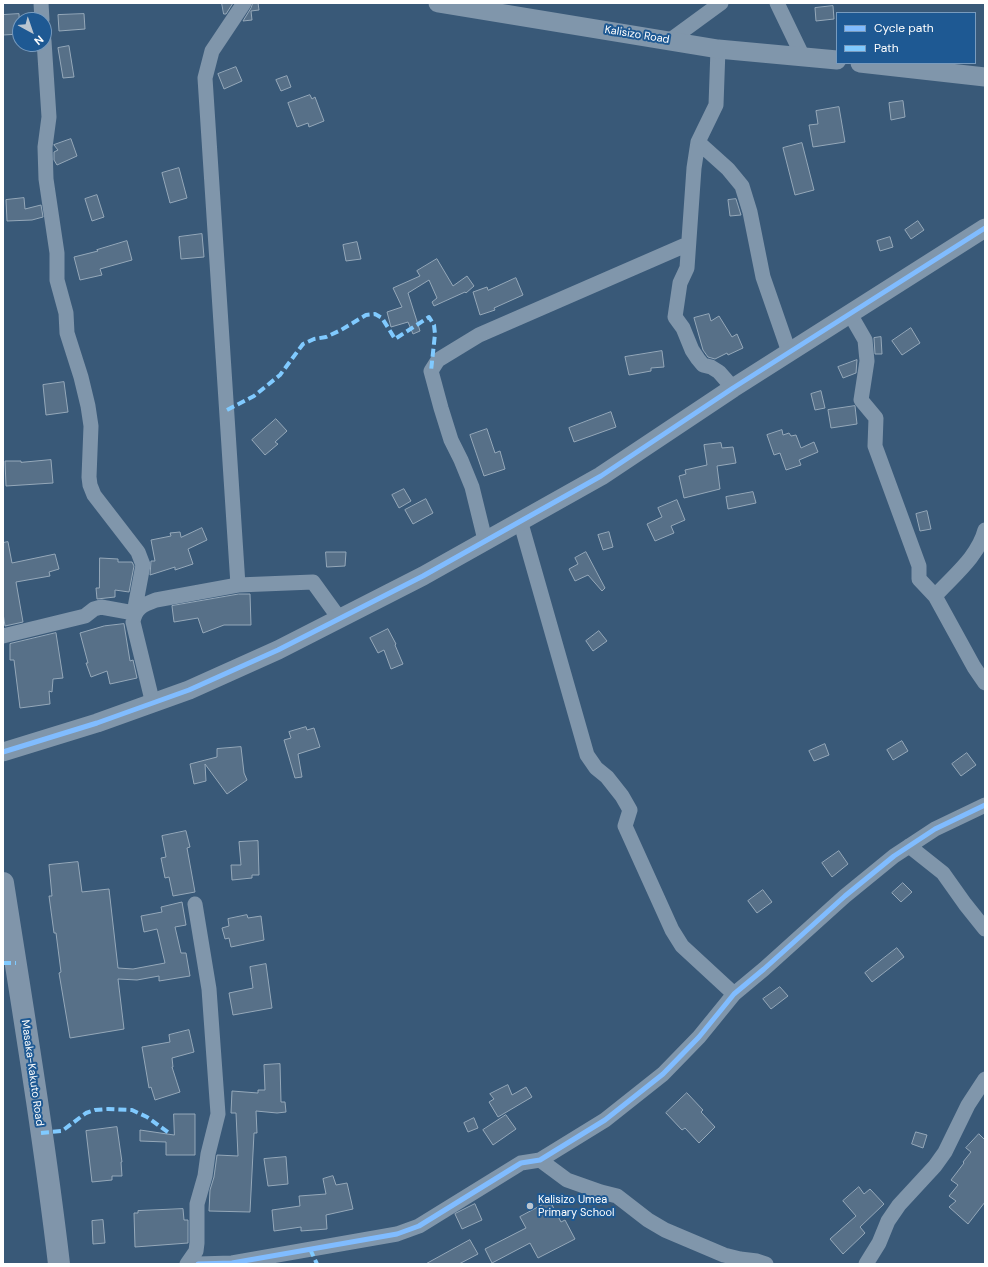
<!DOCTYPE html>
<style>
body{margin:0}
#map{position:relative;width:988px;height:1267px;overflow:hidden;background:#395978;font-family:"DM Sans",sans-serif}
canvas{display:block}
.frame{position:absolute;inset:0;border:4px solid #fff;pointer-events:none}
.legend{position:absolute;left:836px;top:12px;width:140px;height:52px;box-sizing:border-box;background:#1e5993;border:1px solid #789bbe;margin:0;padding:5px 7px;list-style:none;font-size:12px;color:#fff}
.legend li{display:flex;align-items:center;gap:8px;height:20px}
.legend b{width:20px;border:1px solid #789bbe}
.north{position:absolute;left:12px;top:12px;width:40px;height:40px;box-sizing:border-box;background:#1e5993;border:1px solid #789bbe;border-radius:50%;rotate:140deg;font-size:11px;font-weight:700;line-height:16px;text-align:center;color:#fff}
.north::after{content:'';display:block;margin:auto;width:14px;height:18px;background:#bac5d0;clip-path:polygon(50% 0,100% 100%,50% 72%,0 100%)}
</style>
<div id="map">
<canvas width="988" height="1267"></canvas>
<div class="frame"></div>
<ul class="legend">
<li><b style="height:5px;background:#80bcff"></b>Cycle path</li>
<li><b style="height:5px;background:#80caff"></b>Path</li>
</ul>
<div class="north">N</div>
</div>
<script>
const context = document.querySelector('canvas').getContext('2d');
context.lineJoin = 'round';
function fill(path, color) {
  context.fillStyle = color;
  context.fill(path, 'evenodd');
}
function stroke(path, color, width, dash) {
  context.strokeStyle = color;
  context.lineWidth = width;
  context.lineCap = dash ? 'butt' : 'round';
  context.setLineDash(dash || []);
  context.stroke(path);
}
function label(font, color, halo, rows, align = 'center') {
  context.font = font + ' "DM Sans",sans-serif';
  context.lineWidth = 4;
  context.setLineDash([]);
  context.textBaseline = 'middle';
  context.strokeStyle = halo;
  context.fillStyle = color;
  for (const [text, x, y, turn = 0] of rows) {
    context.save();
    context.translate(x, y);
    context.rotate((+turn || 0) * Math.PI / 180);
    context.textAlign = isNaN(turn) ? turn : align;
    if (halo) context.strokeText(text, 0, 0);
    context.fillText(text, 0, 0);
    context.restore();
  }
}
const building = new Path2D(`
 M222,3H233L226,14H224Z
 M253,3H258L259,10L251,11L252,20L243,21L251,8Z
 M833,6L834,19L816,21L815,8Z
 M19,14L20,34L3,35V15Z
 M84,14L85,29L59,31L58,15Z
 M69,46L74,77L63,78L58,48Z
 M236,67L242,81L224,89L218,74Z
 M287,76L291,87L281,91L276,80Z
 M310,95L312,99L315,97L324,121L309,127L308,123L297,127L288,103Z
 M903,101L905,117L891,120L889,103Z
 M839,107L845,142L813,147L809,125L818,124L816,111Z
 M71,139L77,156L57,165L54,160V152L58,150L54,145Z
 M802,143L814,190L795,195L783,148Z
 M179,168L187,198L170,203L162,173Z
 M97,195L104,217L92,221L85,199Z
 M24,198L25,209L41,205L43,217L32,220L7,221L6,200Z
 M736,199L741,215L730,216L728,200Z
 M918,221L924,230L911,239L905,230Z
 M202,234L204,257L181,259L179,237Z
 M890,237L893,247L880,251L877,241Z
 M127,241L132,260L100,269L102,275L80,280L74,257L98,251L97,250Z
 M357,242L361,259L346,261L343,245Z
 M437,259L453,286L467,276L474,286L466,293L465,292L434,306L432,302L437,298L429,280L408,293L420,331L413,334L408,322L391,327L387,312L402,307L393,288L420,276L417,271Z
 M516,278L523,295L494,308L495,310L480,315L473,292L487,287L488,290Z
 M709,314L711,321L719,316L732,337L737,334L743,348L728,355L727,353L715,359L708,357L703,350L694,318Z
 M911,328L920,343L902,355L892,341Z
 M881,337L882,354H875L874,338Z
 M662,351L664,367L651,368V371L629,375L625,357Z
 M857,360L856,373L843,378L838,367Z
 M64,382L68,412L46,415L43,385Z
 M821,391L825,408L815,410L811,394Z
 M855,406L857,424L831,428L828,410Z
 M611,412L616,427L574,442L569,428Z
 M276,419L287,431L275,442L278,444L265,455L252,440Z
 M487,429L495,453L500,451L505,469L484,476L470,435Z
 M782,430L783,435L789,433L791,436L796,435L801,448L814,442L818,452L799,460L801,465L786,470L780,453L774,455L767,435Z
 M721,443L722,448L733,447L736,463L717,466L720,489L684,498L679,476L686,474L685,470L707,465L704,445Z
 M51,460L53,483L6,486L5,461H21V462Z
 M404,489L411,501L399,508L392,495Z
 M753,492L756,503L728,509L726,497Z
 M426,499L433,513L413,524L405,510Z
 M677,500L685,520L671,526L674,533L655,541L647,524L662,517L658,508Z
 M927,511L931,529L920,531L916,514Z
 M202,528L207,540L188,549L193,564L175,570V567L150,575L151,561H155L151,540L171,536L170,533L180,532L181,537Z
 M609,532L613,547L603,550L598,535Z
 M8,542L12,563L55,554L59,569L49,572L50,576L16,582L23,622L5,626L3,613V543Z
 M326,552H346L345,566L327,567Z
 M586,552L605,588L602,591L588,575L575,581L569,569L578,564L575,558Z
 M100,558L118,559V562H132L134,566L129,592L115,590V597L97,599L96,588H99Z
 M239,594H250L251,625H224L203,633L198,618L174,622L172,606Z
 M124,624L130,661L133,660L137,678L110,684L107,671L91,677L86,663H88L80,633L104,626Z
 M388,629L396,644L395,645L403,664L391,669L384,650L378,653L370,638Z
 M599,631L607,641L593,651L586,641Z
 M56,633L63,678L53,679L52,692L49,691L50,704L20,708L14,660H10V644Z
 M306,727L307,730L314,728L320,747L298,754L302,777L295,778L284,740L291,738L289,732Z
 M902,741L908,751L893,760L887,750Z
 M825,744L829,755L814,761L809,751Z
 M241,747L244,773L247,780L227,794L205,764L206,781L194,784L190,764L217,757V749Z
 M967,753L976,765L961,776L952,764Z
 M186,831L190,847L187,848L195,892L173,896L169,877L165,878L161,858L166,857L162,836Z
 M258,841L259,875H252V878L232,880L231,865H241L239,842Z
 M839,851L848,864L832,877L822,863Z
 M78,862L82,892L109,889L118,968L133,969L165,963L157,929L144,932L141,916L162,912L161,907L182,902L186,925L175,927L181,953H186L190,976L159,981V976L137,980L118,979L124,1029L70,1038L59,973L61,972L56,933H54L49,896H52L49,865Z
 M903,883L912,892L901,902L892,893Z
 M763,890L772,902L757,913L748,901Z
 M247,915L248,918L261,916L264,940L231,947L229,938L225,939L222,928L229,926L228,919Z
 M897,948L904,957L872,982L865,973Z
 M266,964L272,1008L233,1015L229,993L253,988L250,967Z
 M780,987L788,996L771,1009L763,999Z
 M189,1030L194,1052L172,1058L173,1067H172L180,1092L155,1100L151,1087L149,1088L142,1047L170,1042L169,1035Z
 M280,1064L281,1102H285L286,1112L277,1113L256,1111L257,1133H254L250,1212L209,1211L210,1190L214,1177L217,1155L238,1156L236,1113H231L232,1091L258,1093V1090H265L264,1065Z
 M508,1085L512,1095L526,1087L532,1097L498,1117L489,1102L494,1099L490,1094Z
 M687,1093L703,1110L701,1112L715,1127L699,1143L685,1128L682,1130L666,1113Z
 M174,1114H195V1155H166V1142L140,1141V1130L174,1135Z
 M506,1115L516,1129L493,1145L483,1130Z
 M474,1118L478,1128L468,1132L464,1123Z
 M117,1127L122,1162H121L122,1176H112V1180L92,1182L86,1131Z
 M916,1132L927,1135L923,1148L912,1144Z
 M979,1134L985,1140V1202L968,1224L949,1207L956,1201L949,1196L958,1185L951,1180L964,1163L963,1162L971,1152L966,1148Z
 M286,1157L288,1184L268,1186L264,1159Z
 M333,1176L336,1185L347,1183L353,1209L326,1215L327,1229L301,1231V1227L274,1231L272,1210L300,1206L299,1196L326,1194L323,1179Z
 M859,1187L864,1194L870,1189L884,1204L860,1227L865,1233L843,1254L830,1239L856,1216L843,1201Z
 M550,1201L561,1222L565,1220L575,1239L538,1258L530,1243L492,1263L485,1249L526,1228L520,1217Z
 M475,1204L482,1220L462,1229L455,1214Z
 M183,1209L184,1220H188V1243L135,1247L134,1213H138V1211Z
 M103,1220L105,1243L93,1244L92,1221Z
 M470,1240L478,1254L459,1264H426Z`);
const minor = new Path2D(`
 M41,3L42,20
 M777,3L803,57
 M669,41L721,3
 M718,49L716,105L698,142L694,168L687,268L680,283L675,317L683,328L692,350L698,359L703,365L711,367L719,372L733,388
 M698,142L728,169L742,186L750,212L763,277L789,352
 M850,314L865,340L867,361L861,400L876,418L875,446L919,566V579L935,596L974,667L985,683
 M520,520L587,755L596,768L607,777L622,796L630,810L625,826L672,930L682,946L734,994
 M485,540L472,487L461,460L451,440L441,408L431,371L438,360L479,335L688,244
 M238,585L205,78L212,51L244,3
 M935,596C953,576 978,557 985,530
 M3,636L85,616L94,609L101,607L134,613L143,565L138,552L94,495L90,485L89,477L91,426L88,406L81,377L67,333L66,313L57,280V253L46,179L45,147L49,117L44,41
 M153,704L133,622C135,608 143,605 156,600L238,585L313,582L339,618
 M909,846L943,873L965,904L985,929
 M540,1160L567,1180L601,1192L617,1196L648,1220L665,1230L724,1255L740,1259L757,1261L766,1264
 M187,1264L196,1251L197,1243V1204L205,1176L208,1154L218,1114L209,989L195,904
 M198,1264L232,1263L397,1234L419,1226L521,1163L540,1160L605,1120L663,1074L699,1037L734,994L764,969L845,896L894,856L935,829L985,805
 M866,1264L879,1243L888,1221L899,1205L935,1166L945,1152L968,1105L985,1079`);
const tertiary = new Path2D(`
 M438,3L718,49L837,60
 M860,63L985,77
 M3,752L97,723L189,690L278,650L423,576L601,476L733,388L985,228`);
const trunk = new Path2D(`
 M3,883C23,1010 44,1137 59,1264`);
const quiet = new Path2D(`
 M227,410L254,396L280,375L303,344L314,339L326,337L341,330L366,315L375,314L382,318L395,339L429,317L434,325L435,334L431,371
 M3,963H16
 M41,1133L62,1131L86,1113L95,1110L108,1109L132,1110L147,1117L169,1133
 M310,1249L317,1264`);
const cycleway = new Path2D(`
 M3,752L97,723L189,690L278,650L423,576L601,476L733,388L985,228
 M198,1264L232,1263L397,1234L419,1226L521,1163L540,1160L605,1120L663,1074L699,1037L734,994L764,969L845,896L894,856L935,829L985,805`);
const markers = [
 [530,1206,4,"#bac5d0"]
];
const streetNames = [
 ["Kalisizo Road",637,35,9],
 ["Masaka-Kakuto Road",32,1073,82]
];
const poiNames = [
 ["Kalisizo Umea",538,1200],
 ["Primary School",538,1213]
];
fill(building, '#577088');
stroke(building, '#95a8b9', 1);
stroke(minor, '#8096ab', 15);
stroke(tertiary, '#8096ab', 19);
stroke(trunk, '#8095aa', 22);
stroke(quiet, '#80caff', 4, [8, 4]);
stroke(cycleway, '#80bcff', 5);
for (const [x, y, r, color] of markers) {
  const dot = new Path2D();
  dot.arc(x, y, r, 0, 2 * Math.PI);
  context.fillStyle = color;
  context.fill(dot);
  stroke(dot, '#1e5993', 1.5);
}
label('11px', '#fff', '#1e5993', streetNames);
label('11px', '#fff', '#1e5993', poiNames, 'left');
</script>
